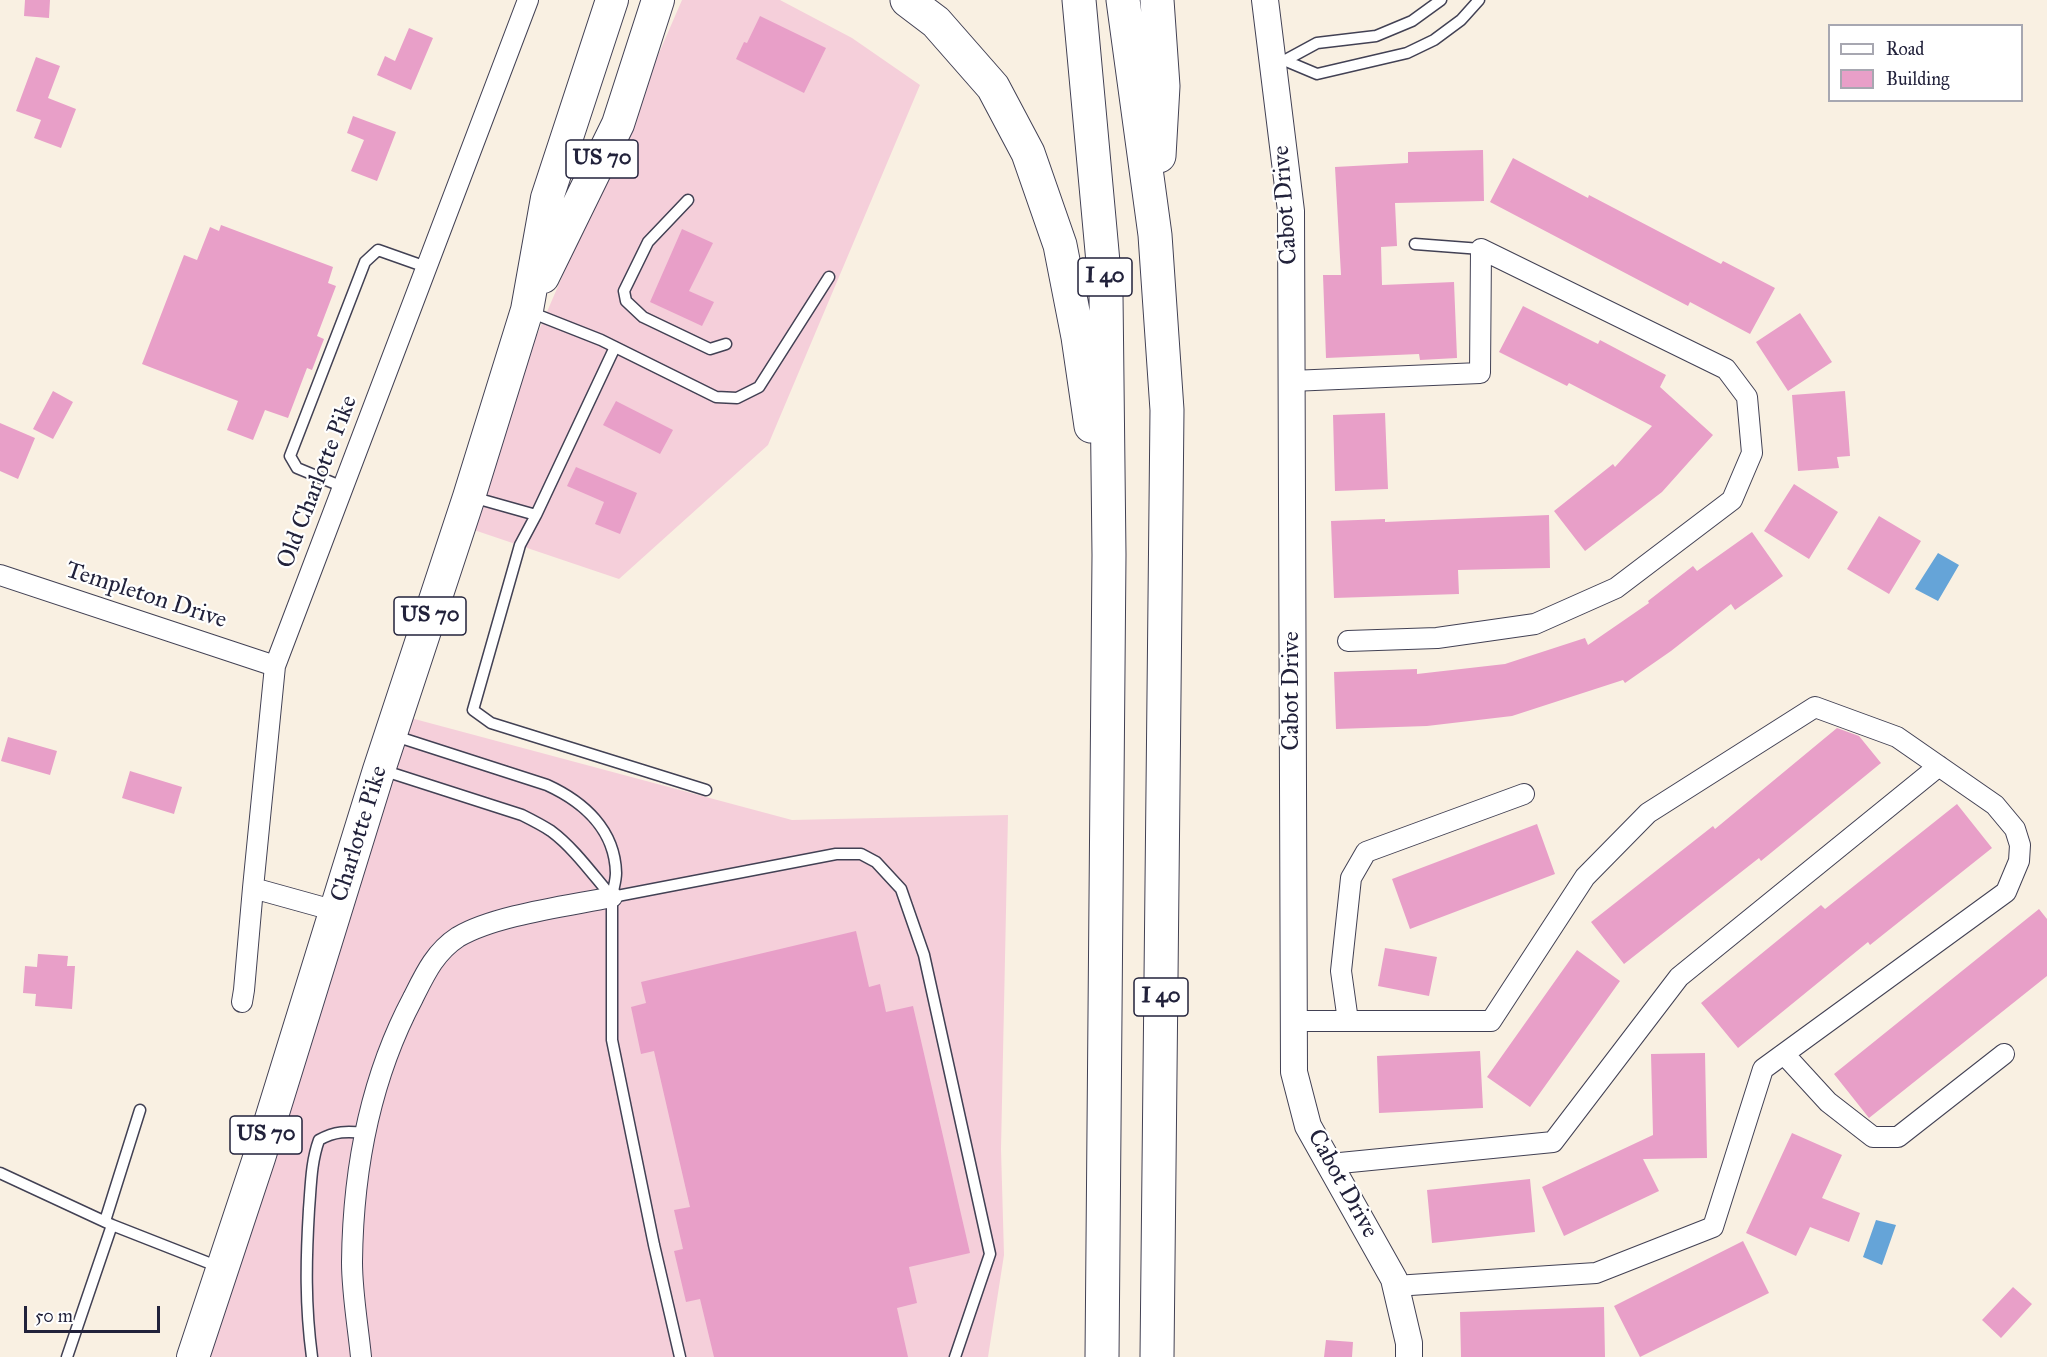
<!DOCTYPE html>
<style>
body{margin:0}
#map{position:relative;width:2047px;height:1357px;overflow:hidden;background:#f9f0e2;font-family:"IM FELL Great Primer",serif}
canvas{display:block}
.legend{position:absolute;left:1828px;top:24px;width:195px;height:78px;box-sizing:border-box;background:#fff;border:2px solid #a7a7b1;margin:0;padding:8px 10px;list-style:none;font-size:18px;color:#22223b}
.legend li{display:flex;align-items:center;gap:12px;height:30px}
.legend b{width:30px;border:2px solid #a7a7b1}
.scale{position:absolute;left:24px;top:1306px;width:136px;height:27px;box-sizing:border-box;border:3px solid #22223b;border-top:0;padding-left:8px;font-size:18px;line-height:21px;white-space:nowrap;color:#22223b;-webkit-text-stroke:4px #fff;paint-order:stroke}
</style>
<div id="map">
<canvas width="2047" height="1357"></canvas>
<ul class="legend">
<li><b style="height:8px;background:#fff"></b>Road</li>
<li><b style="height:16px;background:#e89fc8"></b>Building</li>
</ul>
<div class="scale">50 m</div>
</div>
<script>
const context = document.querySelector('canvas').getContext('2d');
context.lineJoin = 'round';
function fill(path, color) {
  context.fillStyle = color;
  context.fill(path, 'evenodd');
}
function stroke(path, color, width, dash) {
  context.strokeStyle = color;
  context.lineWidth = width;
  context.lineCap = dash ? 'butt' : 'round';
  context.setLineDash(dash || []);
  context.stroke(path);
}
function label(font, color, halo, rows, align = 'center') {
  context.font = font + ' "IM FELL Great Primer",serif';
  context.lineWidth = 4.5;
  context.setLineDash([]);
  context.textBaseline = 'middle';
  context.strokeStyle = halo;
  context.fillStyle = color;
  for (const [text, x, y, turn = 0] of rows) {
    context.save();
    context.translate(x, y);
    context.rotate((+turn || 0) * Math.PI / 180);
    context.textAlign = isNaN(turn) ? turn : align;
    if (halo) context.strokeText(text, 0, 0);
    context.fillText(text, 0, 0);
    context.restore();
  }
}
const built = new Path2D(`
 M682,0H780L852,38L920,85L768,445L619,579L474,530L533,344Z
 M407,717L792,820L1008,815L1001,1149L1004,1255L988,1357H205Z`);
const water = new Path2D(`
 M1938,553L1959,565L1938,601L1915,589Z
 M1876,1220L1896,1225L1882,1265L1863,1257Z`);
const building = new Path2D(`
 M25,0H50L49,18L24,16Z
 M760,16L826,48L804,93L736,59L744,42L747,43Z
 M409,28L433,38L411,90L377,75L385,56L395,61Z
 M36,57L60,66L48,98L76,109L61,148L34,138L41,120L16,111Z
 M353,116L396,132L377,181L351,171L364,140L347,133Z
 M1483,150L1484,201L1395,203L1397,246L1381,247L1382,285L1454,282L1457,358L1420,360L1419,354L1326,358L1323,275H1341L1335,167L1408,163V152Z
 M1513,158L1588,198L1589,195L1721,264L1723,261L1775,288L1750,334L1690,302L1688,306L1490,202Z
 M221,225L333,267L328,283L336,286L317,336L324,339L312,370L307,368L288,418L265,410L253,440L227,430L238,401L142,364L184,255L197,260L210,227L219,231Z
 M682,229L713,243L689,291L714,302L702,326L650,302Z
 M1523,306L1598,344L1600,340L1666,375L1660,387L1713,435L1662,492L1585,551L1554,511L1613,464L1615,467L1652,426L1569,383L1567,386L1499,352Z
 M1800,313L1832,362L1788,391L1756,342Z
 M53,391L73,402L53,439L33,429Z
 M1845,391L1850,456L1837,457L1839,468L1798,471L1792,395Z
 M616,401L673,430L660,454L603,425Z
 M1385,413L1388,489L1335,491L1333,415Z
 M0,423L35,438L18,479L0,471Z
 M576,467L637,493L620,534L595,524L604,502L567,486Z
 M1794,484L1838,512L1809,559L1764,531Z
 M1549,515L1550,568L1458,570L1459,594L1334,598L1331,521L1385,519V522Z
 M1879,516L1921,541L1889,594L1847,569Z
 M1752,532L1783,576L1735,610L1731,604L1671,651L1625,683L1623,680L1512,716L1427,726L1336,729L1334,672L1417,669V674L1505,664L1585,638L1588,645L1649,603L1648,601L1693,566L1697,571Z
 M1837,728L1859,736L1881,763L1761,861L1759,858L1624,964L1591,922L1713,826L1715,829Z
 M8,737L57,751L50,775L1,761Z
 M130,771L182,787L174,814L122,798Z
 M1957,804L1992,848L1870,945L1868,942L1738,1048L1701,1003L1821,905L1825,909Z
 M1537,824L1555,874L1410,929L1392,879Z
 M2039,909L2047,919V976L1869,1118L1834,1074Z
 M856,931L869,987L880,984L886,1012L913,1006L970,1253L909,1267L917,1303L897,1308L908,1357H714L700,1299L686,1302L674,1251L683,1249L674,1210L690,1207L654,1051L641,1054L631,1007L646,1003L641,982Z
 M1385,948L1437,957L1429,996L1378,986Z
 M1577,950L1620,981L1530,1107L1487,1077Z
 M38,954L68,956L67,966H75L72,1009L35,1006L36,994L23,993L25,966L37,967Z
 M1480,1051L1483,1108L1379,1113L1377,1056Z
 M1705,1053L1707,1158L1643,1159L1659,1191L1564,1236L1542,1187L1653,1135L1651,1054Z
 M1792,1133L1842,1155L1822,1198L1860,1213L1849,1242L1810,1227L1796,1256L1746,1233Z
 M1530,1179L1535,1232L1432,1243L1427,1190Z
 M1743,1241L1769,1293L1640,1357L1614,1306Z
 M2013,1287L2032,1304L2001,1338L1982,1320Z
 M1604,1307L1605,1357H1461L1460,1312Z
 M1326,1340L1353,1342L1352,1357H1324Z`);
const service = new Path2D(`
 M1286,61L1317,74L1407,53L1434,40L1461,20L1479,0
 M1282,62L1317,43L1376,36L1412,21L1441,0
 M688,200L648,242L624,291L626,301L643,317L710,349L726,344
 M1415,244L1481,249
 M530,312L601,340L716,397L737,398L759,387L829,277
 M343,487L297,468L290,456L365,262L378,250L426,267
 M472,497L536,515L615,347
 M536,515L520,545L473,710L491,723L706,790
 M392,735L547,785C584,802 615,830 616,873C616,881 613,889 612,897V1040L654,1245L680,1357
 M382,770L522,815C532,820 542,825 551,831C574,848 593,875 612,897
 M612,897L836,854H861L876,862L901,889L924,955L990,1254L955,1357
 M0,1173L112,1225L219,1267
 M105,1221L140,1110
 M67,1357L112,1225
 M312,1357C305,1305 306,1260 309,1209C311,1185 311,1162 319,1140C335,1131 347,1131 365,1133`);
const minor = new Path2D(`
 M1291,381L1480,373L1481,249L1726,369L1747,397L1752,453L1732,500L1616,588L1535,624L1437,638L1348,641
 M0,575L275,666
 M253,888L336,911
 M242,1002L244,990L253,888L275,666L528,0
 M1294,1021H1491L1585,877L1648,813L1815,707L1897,737L1995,805L2015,829L2020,845L2019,861L2006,892L1763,1069L1713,1227L1596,1273L1395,1286
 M1348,1021L1341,971L1351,878L1366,852L1524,794
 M1784,1054L1828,1102L1873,1137H1898L2004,1054
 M1330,1164L1553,1142L1679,977L1939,766
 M361,1357C358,1326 352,1293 352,1262C353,1171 370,1079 413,998C425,974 435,952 458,937C495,915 568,906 612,897`);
const tertiary = new Path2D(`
 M1265,0L1291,211L1294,1072L1308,1126L1394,1279L1409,1343V1357`);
const primary = new Path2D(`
 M543,277L618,124L658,0
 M193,1357L259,1158L379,770L469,497L527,310L547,198L612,0`);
const motorway = new Path2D(`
 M907,0L936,22L993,87L1028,153L1060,245L1078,337L1091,426
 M1079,0L1106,295L1109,555L1102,1357
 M1123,0L1155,235L1167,410L1157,1357
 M1157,0L1163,86L1159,156`);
const shields = [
 [602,159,72],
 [1105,277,54],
 [430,616,72],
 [1161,997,54],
 [266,1135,72]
];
const shieldNames = [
 ["US 70",602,159],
 ["I 40",1105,277],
 ["US 70",430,616],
 ["I 40",1161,997],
 ["US 70",266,1135]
];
const streetNames = [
 ["Cabot Drive",1286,205,-94],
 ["Old Charlotte Pike",318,482,-69],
 ["Templeton Drive",146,596,18],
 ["Cabot Drive",1292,691,-90],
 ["Charlotte Pike",360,834,-73],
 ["Cabot Drive",1342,1184,61]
];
fill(built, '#f5cfda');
fill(water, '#65a4d8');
fill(building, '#e89fc8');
stroke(service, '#424154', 13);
stroke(minor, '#424154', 22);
stroke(tertiary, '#424154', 28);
stroke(primary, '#424154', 34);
stroke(motorway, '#424154', 35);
stroke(service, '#fff', 10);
stroke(minor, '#fff', 20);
stroke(tertiary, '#fff', 26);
stroke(primary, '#fff', 32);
stroke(motorway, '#fff', 33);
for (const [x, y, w] of shields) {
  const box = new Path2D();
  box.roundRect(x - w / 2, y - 19, w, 38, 4.5);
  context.fillStyle = '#fff';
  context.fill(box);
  stroke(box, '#22223b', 1.5);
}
label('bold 22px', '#22223b', null, shieldNames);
label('24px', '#22223b', '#fff', streetNames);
</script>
